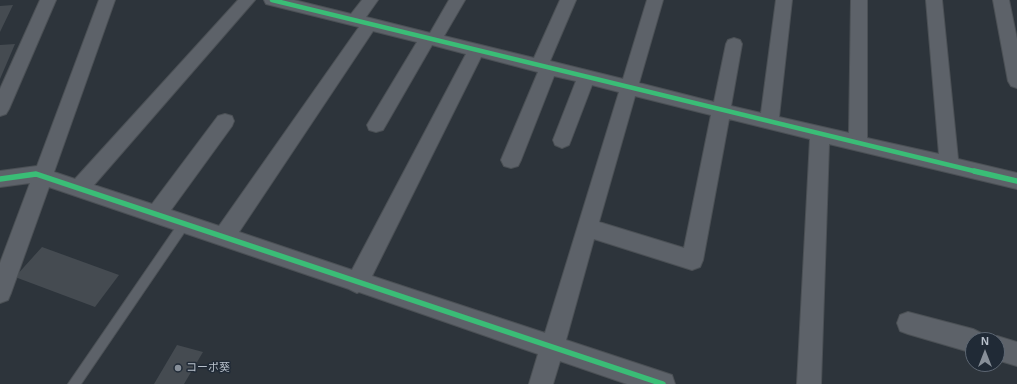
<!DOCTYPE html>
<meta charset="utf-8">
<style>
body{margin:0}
#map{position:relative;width:1017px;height:384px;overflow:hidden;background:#2d343b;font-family:Arial,sans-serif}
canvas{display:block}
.north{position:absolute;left:965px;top:332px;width:40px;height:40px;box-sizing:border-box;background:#202a36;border:1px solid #5d6672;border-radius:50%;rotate:0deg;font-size:11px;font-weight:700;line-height:16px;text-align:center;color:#b8c0cb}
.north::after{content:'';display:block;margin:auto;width:14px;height:18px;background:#878f99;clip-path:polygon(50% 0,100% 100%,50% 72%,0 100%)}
</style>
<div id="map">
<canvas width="1017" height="384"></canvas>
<div class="north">N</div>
</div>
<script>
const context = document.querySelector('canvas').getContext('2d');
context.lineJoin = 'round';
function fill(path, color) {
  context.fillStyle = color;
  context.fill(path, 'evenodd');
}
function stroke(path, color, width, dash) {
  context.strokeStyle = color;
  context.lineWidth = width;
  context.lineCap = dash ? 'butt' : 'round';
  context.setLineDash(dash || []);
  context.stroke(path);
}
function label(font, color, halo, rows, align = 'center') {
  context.font = font + ' Arial,"Noto Sans JP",sans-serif';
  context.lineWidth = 3;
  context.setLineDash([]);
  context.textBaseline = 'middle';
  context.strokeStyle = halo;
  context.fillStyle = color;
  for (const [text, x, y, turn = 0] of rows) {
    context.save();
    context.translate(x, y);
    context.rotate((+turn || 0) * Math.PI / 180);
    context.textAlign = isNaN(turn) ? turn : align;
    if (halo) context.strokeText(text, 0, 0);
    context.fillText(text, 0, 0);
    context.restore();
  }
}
const building = new Path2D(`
 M13,5L0,32V6Z
 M15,44L0,79V45Z
 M42,247L119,275L95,307L15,277Z
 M177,345L203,352L184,384H154Z`);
const lane = new Path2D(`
 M184,219L188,221L189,224L188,227L81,384H68L180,221Z`);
const street = new Path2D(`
 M40,0H56L9,109L6,114L0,116V89Z
 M99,0H115L54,172L75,179L238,0H255L94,185L152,204L218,116L225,114L232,116L234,121L232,126L171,210L219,226L359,27L266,4L264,0H294L351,14L362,0H378L366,17L430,33L449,0H465L444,36L534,58L560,0H576L550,61L623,79L647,0H663L639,83L714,102L726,44L728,40L734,38L740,40L742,44L731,106L761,113L776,0H792L779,117L849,133L851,0H867V138L939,154L926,0H942L958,159L1017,173V189L829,144L821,384H797L810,139L729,119L703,260L700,267L692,270L594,239L566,340L663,372L672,375L675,384H627L560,361L553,384H529L538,354L359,292L357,293L349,289L49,187L11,293L8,300L0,303V263L30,183L0,187V171L37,166ZM373,31L417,42L367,125L369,130L376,132L383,130L432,45L466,54L352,270L239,232ZM481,57L538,72L501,160L504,166L511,168L518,166L521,160L554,76L576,81L553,140L555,145L562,148L569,145L571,140L592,85L619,92L545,333L372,276ZM635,96L711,115L684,248L599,222Z
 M993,0H1009L1017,39V88L1011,86L1008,81Z
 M908,312L973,329L981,333L984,340H973V353L908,334L900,331L897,323L900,315Z
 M997,336L1017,342V366L997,360V340H989Z`);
const cyclewayFar1 = new Path2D(`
 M272,0L978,172`);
const cycleway = new Path2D(`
 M974,171L1017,181
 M0,179L36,174L663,384`);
const markers = [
 [178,368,4,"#878f99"]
];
const poiNames = [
 ["コーポ葵",186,368]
];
fill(building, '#454b51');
stroke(lane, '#4b5055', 2);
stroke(street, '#4b5055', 2);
fill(lane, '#5d6269');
fill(street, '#5d6269');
stroke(cyclewayFar1, '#3abd76', 4.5);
stroke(cycleway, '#3abd76', 5.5);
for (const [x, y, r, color] of markers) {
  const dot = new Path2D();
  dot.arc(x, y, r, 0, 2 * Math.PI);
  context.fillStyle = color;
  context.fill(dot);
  stroke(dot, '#202a36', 1.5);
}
label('11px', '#b8c0cb', '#202a36', poiNames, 'left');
</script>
